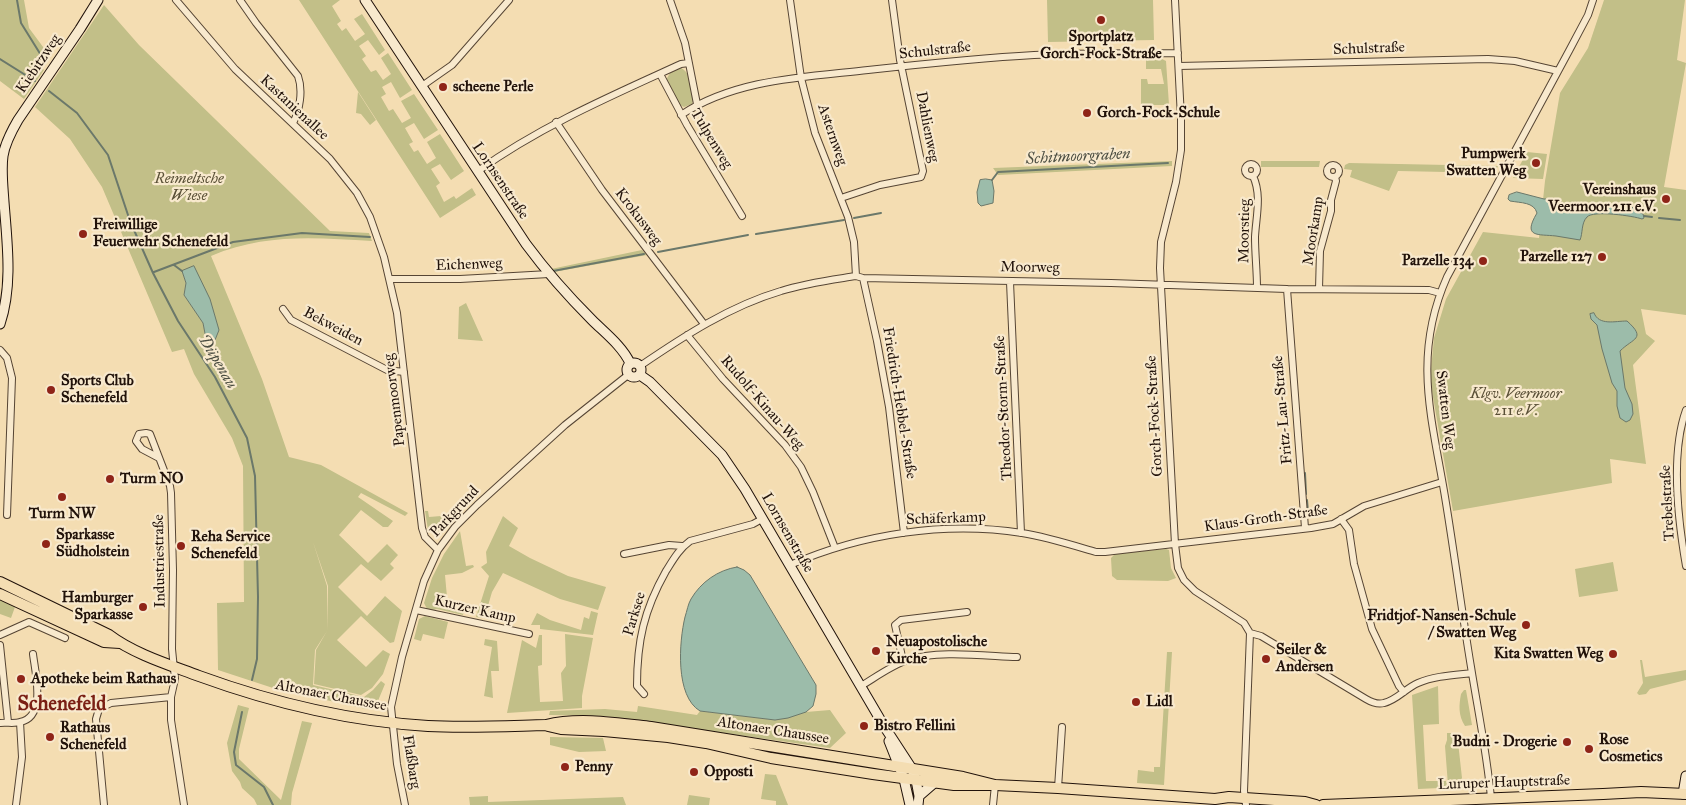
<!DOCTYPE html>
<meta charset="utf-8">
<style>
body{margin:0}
canvas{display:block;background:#f4ddb2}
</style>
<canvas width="1686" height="805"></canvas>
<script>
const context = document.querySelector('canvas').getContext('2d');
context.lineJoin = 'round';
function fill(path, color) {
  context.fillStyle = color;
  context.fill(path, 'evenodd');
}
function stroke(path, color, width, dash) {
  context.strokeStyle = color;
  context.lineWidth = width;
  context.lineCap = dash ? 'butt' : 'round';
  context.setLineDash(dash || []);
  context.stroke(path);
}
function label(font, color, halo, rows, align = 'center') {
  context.font = font + ' "IM FELL Great Primer",serif';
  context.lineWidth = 4.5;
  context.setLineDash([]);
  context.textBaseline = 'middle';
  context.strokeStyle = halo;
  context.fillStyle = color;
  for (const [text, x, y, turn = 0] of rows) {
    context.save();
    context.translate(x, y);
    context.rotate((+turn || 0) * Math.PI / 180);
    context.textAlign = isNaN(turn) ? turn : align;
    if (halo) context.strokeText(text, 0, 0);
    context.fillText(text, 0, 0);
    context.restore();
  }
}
const green = new Path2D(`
 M0,0H24L29,28L49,55L40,66L44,70L24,99L0,81Z
 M299,0H340L332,6L341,21L337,24L342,31L346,28L355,41L365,34L354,19L362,14L385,50L379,55L368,40L359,46L366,56L362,59L371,72L376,70L383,80L391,74L381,58L388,53L412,90L400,98L391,82L382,87L386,94L381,97L389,111L393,109L402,123L411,118L401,101L414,94L438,130L424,139L414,123L405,128L413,142L409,144L414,152L418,150L427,164L436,158L427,142L440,134L464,171L451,180L440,164L431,169L440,183L436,186L444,202L454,196L456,199L472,188L476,195L440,218Z
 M1047,0H1153L1154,40L1048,42Z
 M1604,0H1685L1677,60L1686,63L1664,187L1686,190V315L1641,309L1646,334L1655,341L1633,365L1646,464L1610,459L1612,483L1453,511L1430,380L1434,338L1446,299L1483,232L1539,238L1545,181L1560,93L1588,48Z
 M104,5L139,45L330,231L369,233L372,241C315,238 266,233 211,256L262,379L289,457L321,465L408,513L405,516L361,493L358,497L393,521L388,527H383L361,510L339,535L368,563L387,544L398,555L390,564L394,568L381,581L361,564L338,587L367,616L385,596L402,611L394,642L390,643L361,616L337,640L366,667L383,650L390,654L383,674L372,688L361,695L314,684L316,650L327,631L328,586L313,542L339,516L313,542L327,586V631L315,650L313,685L364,697L373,690L381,681L385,684L375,708L366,709L273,688L218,670L217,603L244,602L243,466L232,438L194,374L184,349L172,352L102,187L70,139L35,107ZM182,271L214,340L207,344L203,323L184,295L186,283Z
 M1146,59H1162L1166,61L1169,105H1141V79H1147L1148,84H1164L1161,69H1146Z
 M681,68C692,73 691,90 693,101L692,104L684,107L678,104L666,80L670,73Z
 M358,92L376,120L370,125L361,114L356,113Z
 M1527,152L1547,154L1543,179L1513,178Z
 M1172,161V166L998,175L993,168Z
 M1261,161H1320L1319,167H1261Z
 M1349,163L1498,166L1495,173L1398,171L1389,191L1350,177L1352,170L1344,169L1345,165Z
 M642,250L647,255L554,272L551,269Z
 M466,303L483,341L458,339L459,307Z
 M468,503L469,504L441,533L436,534L428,530L425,511H428L429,517L453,515V510Z
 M503,516L518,528L509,546L530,558L568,576L606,587L598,610L560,599L503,573L492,592L485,616L483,618L476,617L489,576L481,567L487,563L486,552Z
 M460,531L466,566L473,565L474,567L462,573L445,575L448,608L465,607L463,615L437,609L433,610L427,609L424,603L432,578L444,554Z
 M1166,549L1169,550L1171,568L1176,578L1168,581L1117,580L1112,576L1111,558L1115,554Z
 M1613,562L1618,591L1579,597L1575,569Z
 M0,600L15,607L11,618L0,614Z
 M591,611L598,613L593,635L540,629V625H531L537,613L550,620L581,630L584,617L589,619Z
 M425,616L448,622L444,639L423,634L421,641L414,639L419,619Z
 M565,634L593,638L582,696V708L507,713L522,640L536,648L539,635H542V665L538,666L540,702L563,701L561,673L566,666Z
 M485,639L497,641L499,671H491L493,698L484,696L492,647L484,645Z
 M1167,652H1172L1164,785L1137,783L1138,770L1154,772V767H1160Z
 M1640,660H1642L1645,677L1686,670V680L1650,689L1646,694L1639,695L1637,693L1643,683Z
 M1438,686L1439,724L1423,725L1426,781H1446L1447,785H1448L1445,746L1447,740V733H1457L1463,787L1418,789L1412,695Z
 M1464,690H1466L1472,725L1465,726C1458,715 1459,705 1461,694Z
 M238,705L249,708L239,749V759L281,800L302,721L312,723L292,793L291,805H257L254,799L242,788L240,782L232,771L227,743Z
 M638,706L697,715L700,711L775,720L806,712L830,710L846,733L830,748L604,716L549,715L550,711L605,709L637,712Z
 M550,737L603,738L606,751L579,752L550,745Z
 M765,774L776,775L788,805H776V801L761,799Z
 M689,795L710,798L709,805H687Z
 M488,796V802L623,797L626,805H470L469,797Z`);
const water = new Path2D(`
 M986,179L992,180L994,191L993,203L981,206L978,203L977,192L980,180Z
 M1517,192L1544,199H1554L1578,209L1598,204L1628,205L1643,214L1644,218L1642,219C1634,216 1593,210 1587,217C1581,223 1583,233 1580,240C1572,239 1564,237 1556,236C1538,234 1522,238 1537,213C1534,202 1521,203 1510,201L1508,199L1509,195Z
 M194,266L210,299L219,330L215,340L207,344L203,323L184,295L186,283L182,271Z
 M1594,313C1599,326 1615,321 1627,321C1647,339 1633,338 1620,351L1625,388L1632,404L1633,414L1630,420L1626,422L1620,418L1617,406V391L1612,383L1602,349L1597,325L1591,319L1590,314Z
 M737,567L744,570L750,575L816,685V694L813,706L806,712L788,718L775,720L700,711C675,696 679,642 685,617C687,611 688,604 691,599C701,582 718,570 737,567Z`);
const stream = new Path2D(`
 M17,0L21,23L44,60
 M0,59L35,81
 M49,91L77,113L108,155L130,221L153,273L178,321L215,377L247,438L255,476L258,597L257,659L252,680
 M992,180L998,172L1168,163
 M1644,216L1652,217
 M854,218L881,213
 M1659,218L1680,220
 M756,234L844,220
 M658,252L748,235
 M174,265L182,271
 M553,271L644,254
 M154,272L233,242L302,233L370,237
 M1305,473L1306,494
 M1307,500L1308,512
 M242,712L234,752L236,765L264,787L273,805`);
const street = new Path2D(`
 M176,0L235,69L330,159L357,193L370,217L384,257L397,313L422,528L425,537L438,550
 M240,0L256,23L298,76C303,90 300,110 293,123
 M670,0L685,43L697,104
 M790,0L801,78L815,133L848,217L854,242L856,276
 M1175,0L1181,118V150L1176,182L1161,242L1160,268L1175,544L1178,568L1184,580L1195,591L1244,623L1250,633L1244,791L1246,805
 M1179,66L1488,59L1515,61L1558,71
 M660,74L687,125L742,216
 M422,86L452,65L509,0
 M681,115C735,79 805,77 868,70C923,64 978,58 1034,55C1082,53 1131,53 1178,53
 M556,122L602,190L704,324
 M1245 170a6 6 0 1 1 12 0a6 6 0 1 1-12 0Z
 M1327 171a6 6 0 1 1 12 0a6 6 0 1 1-12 0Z
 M478,171C541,126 611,96 681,64L689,63
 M1253,176C1262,195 1256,217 1255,237C1255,254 1257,271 1257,288
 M841,198L880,185L921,177L923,171L900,60L892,0
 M863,278L877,341L889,407L904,533
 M390,279H460L549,274
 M1010,282L1021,533
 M1287,289L1305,528
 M1319,289L1320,251L1331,211V200L1336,181L1335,177
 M283,309L291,320L310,330L387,370L404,372
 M687,335L723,379L785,445L801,467L813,492L835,548
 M0,350L7,358L12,378L7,515
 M640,366C684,336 730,306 781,291C806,283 831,280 856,276L863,278L1111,283L1287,289L1429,290L1440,293
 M1686,410C1670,455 1678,520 1686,566
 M159,458L142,449L136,441L139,434L146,433L150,434L170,486L171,493L173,570L172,649L175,679L171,697V720L184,805
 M1341,519L1349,530L1354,564L1372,629L1399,686L1404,692
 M624,554L669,545L682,546
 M790,565C861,534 944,521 1022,533C1047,537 1072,545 1096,552H1105L1311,528L1333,524L1364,506L1442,482
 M416,610L529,634
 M1250,633L1261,636L1366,699C1371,702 1377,705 1384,703C1397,700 1406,688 1418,683C1434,676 1454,675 1472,673
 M0,635L29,622L65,638
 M0,645L8,722
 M903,661L895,625L901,620L967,612
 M861,686C876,677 892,665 908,660C936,650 986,656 1017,657
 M644,694L637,686C637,641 644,610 666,571C673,560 679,549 690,541L753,524L762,519
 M0,723C6,722 14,724 20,722C47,717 35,672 33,654
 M1058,788L1062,727
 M1491,798C1487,754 1478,711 1471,667C1462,613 1455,558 1446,503C1433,421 1411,358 1447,277L1570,49L1588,15L1593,0
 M16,805L22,757L20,722
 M104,805L96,719L99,709L111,703L171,697
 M405,805L397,764L391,707L402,657L424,581L438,550L455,527L477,505L565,425L628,375
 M993,805L995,785`);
const secondary = new Path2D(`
 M365,0L526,244C546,271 568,296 592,320C605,333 622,346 630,363
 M0,324C13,285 7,242 4,202C3,187 1,170 3,156C5,143 11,132 18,120L80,29L98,0
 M627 370a7 7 0 1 1 14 0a7 7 0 1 1-14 0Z
 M640,375L650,382L722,455L745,489L884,726L912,769L916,780L919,796L918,805
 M889,741L904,779L910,805
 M1683,794L1686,776
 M919,796L934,783`);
const primary = new Path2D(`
 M0,582L109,635C134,654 170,665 199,676C273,703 348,721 428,726C467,728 507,726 546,725C579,717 616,723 651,727L963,777L995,785
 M0,594L104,642L120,643
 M548,726L561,729L604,731L668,737L706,743L771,758L873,774L954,785H995L1058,788L1215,799L1229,797L1305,802L1316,805
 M1323,805L1603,794L1641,792L1686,794`);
const markers = [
 [1101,20,5,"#8f2418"],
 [443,87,5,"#8f2418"],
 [1087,113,5,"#8f2418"],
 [1536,163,5,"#8f2418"],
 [1666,199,5,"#8f2418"],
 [83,234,5,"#8f2418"],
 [1602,257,5,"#8f2418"],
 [1483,261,5,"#8f2418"],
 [51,390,5,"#8f2418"],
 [110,479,5,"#8f2418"],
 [62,497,5,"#8f2418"],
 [46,544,5,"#8f2418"],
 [181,546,5,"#8f2418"],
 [143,607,5,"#8f2418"],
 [1526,625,5,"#8f2418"],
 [876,651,5,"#8f2418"],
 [1613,654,5,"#8f2418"],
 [1266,659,5,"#8f2418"],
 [21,679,5,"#8f2418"],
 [1136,702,5,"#8f2418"],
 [864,726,5,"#8f2418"],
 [50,737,5,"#8f2418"],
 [1567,742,5,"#8f2418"],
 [1589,749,5,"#8f2418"],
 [565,767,5,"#8f2418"],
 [694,772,5,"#8f2418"]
];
const poiNames = [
 ["Sportplatz",1101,37,"center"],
 ["Gorch-Fock-Straße",1101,54,"center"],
 ["scheene Perle",453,87],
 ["Gorch-Fock-Schule",1097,113],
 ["Pumpwerk",1526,154,"right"],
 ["Swatten Weg",1526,171,"right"],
 ["Vereinshaus",1656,190,"right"],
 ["Veermoor 211 e.V.",1656,207,"right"],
 ["Freiwillige",93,225],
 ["Feuerwehr Schenefeld",93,242],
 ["Parzelle 127",1592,257,"right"],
 ["Parzelle 134",1473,261,"right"],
 ["Sports Club",61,381],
 ["Schenefeld",61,398],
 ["Turm NO",120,479],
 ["Turm NW",62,514,"center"],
 ["Sparkasse",56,535],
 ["Südholstein",56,552],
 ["Reha Service",191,537],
 ["Schenefeld",191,554],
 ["Hamburger",133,598,"right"],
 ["Sparkasse",133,615,"right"],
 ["Fridtjof-Nansen-Schule",1516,616,"right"],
 ["/ Swatten Weg",1516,633,"right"],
 ["Neuapostolische",886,642],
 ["Kirche",886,659],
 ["Seiler &",1276,650],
 ["Andersen",1276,667],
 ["Kita Swatten Weg",1603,654,"right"],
 ["Apotheke beim Rathaus",31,679],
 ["Lidl",1146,702],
 ["Bistro Fellini",874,726],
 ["Rathaus",60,728],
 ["Schenefeld",60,745],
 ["Rose",1599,740],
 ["Cosmetics",1599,757],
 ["Budni - Drogerie",1557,742,"right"],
 ["Penny",575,767],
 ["Opposti",704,772]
];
const streetNames = [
 ["Schulstraße",1369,49,-2],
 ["Schulstraße",935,51,-6],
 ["Kiebitzweg",39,64,-56],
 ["Kastanienallee",294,108,43],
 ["Dahlienweg",927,127,79],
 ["Asternweg",832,135,71],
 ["Tulpenweg",711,139,59],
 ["Lornsenstraße",500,181,56],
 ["Krokusweg",638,217,53],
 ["Moorstieg",1245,231,-89],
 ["Moorkamp",1314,231,-81],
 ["Eichenweg",469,265,-2],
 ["Moorweg",1030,268,1],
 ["Bekweiden",333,327,28],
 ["Papenmoorweg",395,400,-97],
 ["Rudolf-Kinau-Weg",762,403,49],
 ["Friedrich-Hebbel-Straße",899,403,81],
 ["Theodor-Storm-Straße",1004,408,-93],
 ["Fritz-Lau-Straße",1283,410,-95],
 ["Swatten Weg",1445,410,83],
 ["Gorch-Fock-Straße",1155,416,-93],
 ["Trebelstraße",1668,503,-93],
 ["Parkgrund",455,512,-47],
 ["Schäferkamp",946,519,-2],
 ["Klaus-Groth-Straße",1266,519,-8],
 ["Lornsenstraße",787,533,60],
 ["Industriestraße",160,561,-91],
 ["Kurzer Kamp",475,610,13],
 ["Parksee",635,614,-73],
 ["Altonaer Chaussee",331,696,11],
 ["Altonaer Chaussee",773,731,9],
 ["Flaßbarg",411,762,81],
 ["Luruper Hauptstraße",1504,783,-2]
];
const parkNames = [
 ["Reimeltsche",189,179],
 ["Wiese",189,196],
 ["Klgv. Veermoor",1516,394],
 ["211 e.V.",1516,411]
];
const waterNames = [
 ["Schitmoorgraben",1078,157,-3],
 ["Düpenau",217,362,59]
];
const districtNames = [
 ["Schenefeld",62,705]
];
fill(green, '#c2bf88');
fill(water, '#9cbcaa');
stroke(water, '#6b786a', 1);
stroke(stream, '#6b786a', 2);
stroke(street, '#564534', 8);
stroke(secondary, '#21120a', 11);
stroke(primary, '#21120a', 12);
stroke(street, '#f8e9cd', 6);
stroke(secondary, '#f8e9cd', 9);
stroke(primary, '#f4ddb2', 10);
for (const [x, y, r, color] of markers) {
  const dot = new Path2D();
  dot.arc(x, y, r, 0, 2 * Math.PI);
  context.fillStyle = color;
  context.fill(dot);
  stroke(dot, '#f8e9cd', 2);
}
label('bold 15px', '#21120a', '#f8e9cd', poiNames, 'left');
label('15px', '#21120a', '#f8e9cd', streetNames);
label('italic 15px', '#594f36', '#f8e9cd', parkNames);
label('italic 16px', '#4c4e42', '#f8e9cd', waterNames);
label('bold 20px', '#7a1f14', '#f8e9cd', districtNames);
</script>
